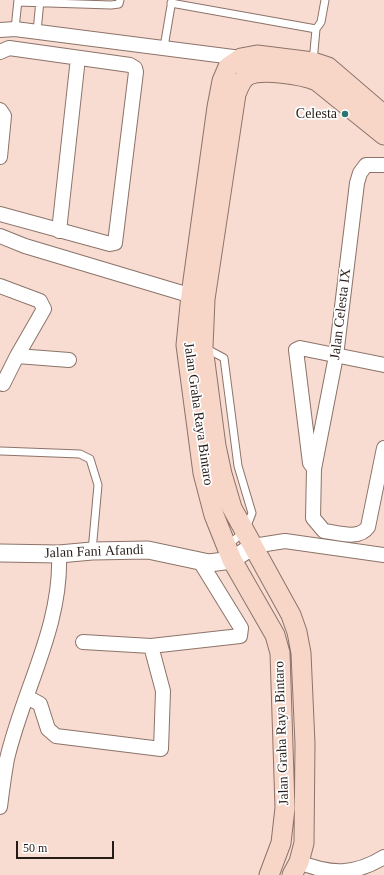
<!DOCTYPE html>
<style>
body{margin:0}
#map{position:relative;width:384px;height:875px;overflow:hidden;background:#f8dcd1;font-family:"Times New Roman",serif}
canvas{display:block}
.scale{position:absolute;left:16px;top:841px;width:98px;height:18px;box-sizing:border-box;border:2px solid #251b17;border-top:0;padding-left:5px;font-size:12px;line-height:14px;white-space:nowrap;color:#251b17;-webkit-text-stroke:3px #fff;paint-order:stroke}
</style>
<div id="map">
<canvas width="384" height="875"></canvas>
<div class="scale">50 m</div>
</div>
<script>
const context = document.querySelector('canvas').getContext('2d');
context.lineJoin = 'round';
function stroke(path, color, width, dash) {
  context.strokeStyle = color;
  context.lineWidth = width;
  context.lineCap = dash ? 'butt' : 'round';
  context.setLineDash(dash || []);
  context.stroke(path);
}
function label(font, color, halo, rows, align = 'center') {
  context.font = font + ' "Times New Roman",serif';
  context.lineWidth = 3.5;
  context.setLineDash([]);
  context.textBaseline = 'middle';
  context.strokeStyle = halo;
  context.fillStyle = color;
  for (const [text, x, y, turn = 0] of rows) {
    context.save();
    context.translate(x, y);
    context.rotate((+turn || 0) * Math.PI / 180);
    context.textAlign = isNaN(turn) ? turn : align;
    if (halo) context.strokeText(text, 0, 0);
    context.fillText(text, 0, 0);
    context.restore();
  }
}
const service = new Path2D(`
 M18,2L111,5L119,4L120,0
 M171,3L316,29
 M15,29L18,0
 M37,32L40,0
 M164,47L172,0
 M313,62L316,29L321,22L325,0
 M205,348L224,358L238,466L252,513L245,531L228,545
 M1,451L80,454L90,459L98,485L92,551`);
const minor = new Path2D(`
 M0,30L15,29L241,58L245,61
 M0,52L9,48L130,65L135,68L136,72L115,243L110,244L0,214
 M0,110L4,116L0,157
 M384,165H366L360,173L357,183L336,356L314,469L313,518L324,531C339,533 359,540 368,527L384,448
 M59,231L78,58
 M0,236L25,246L199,298
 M0,286L40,301L44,309L17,356L3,384
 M17,356L69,360
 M313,467L310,463L296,350L300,348L384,365
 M253,546L285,541L384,555
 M83,642L151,646L240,636L241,628L201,563
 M27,697L40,704L48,729L56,736L161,749L163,691L151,646
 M0,807C2,791 4,775 7,759C23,690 62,627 59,554
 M299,862C331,875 355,875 384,857`);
const tertiary = new Path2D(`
 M0,553L59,554L92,551L148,550L209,563L232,560L253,546`);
const secondary = new Path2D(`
 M269,875L281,843L285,808L280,653L275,635L232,560L214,515L203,473L186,345L191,295L217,107L222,81L228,67L241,58L257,55L313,62L328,67L384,115
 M292,875L299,862L304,843L305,744L301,653L297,632L291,615L232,508L222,474L216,446L203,347L205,299L236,94C239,87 241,80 247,76C261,68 303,75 317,81L384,135`);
const markers = [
 [345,114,4,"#2a7472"]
];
const poiNames = [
 ["Celesta",337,114]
];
const streetNames = [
 ["Jalan Celesta IX",341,314,-83],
 ["Jalan Graha Raya Bintaro",198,414,82],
 ["Jalan Fani Afandi",94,552,-2],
 ["Jalan Graha Raya Bintaro",282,733,-92]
];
stroke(service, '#8c7369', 9);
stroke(minor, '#8c7369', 16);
stroke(tertiary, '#8c7369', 19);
stroke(secondary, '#8c7369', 21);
stroke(service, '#fff', 7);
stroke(minor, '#fff', 14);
stroke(tertiary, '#fff', 17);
stroke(secondary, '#f7d6c8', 19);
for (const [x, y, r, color] of markers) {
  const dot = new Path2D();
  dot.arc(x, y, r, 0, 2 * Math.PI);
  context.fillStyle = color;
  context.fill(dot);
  stroke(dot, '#fff', 1.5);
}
label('14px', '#251b17', '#fff', poiNames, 'right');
label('14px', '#251b17', '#fff', streetNames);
</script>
